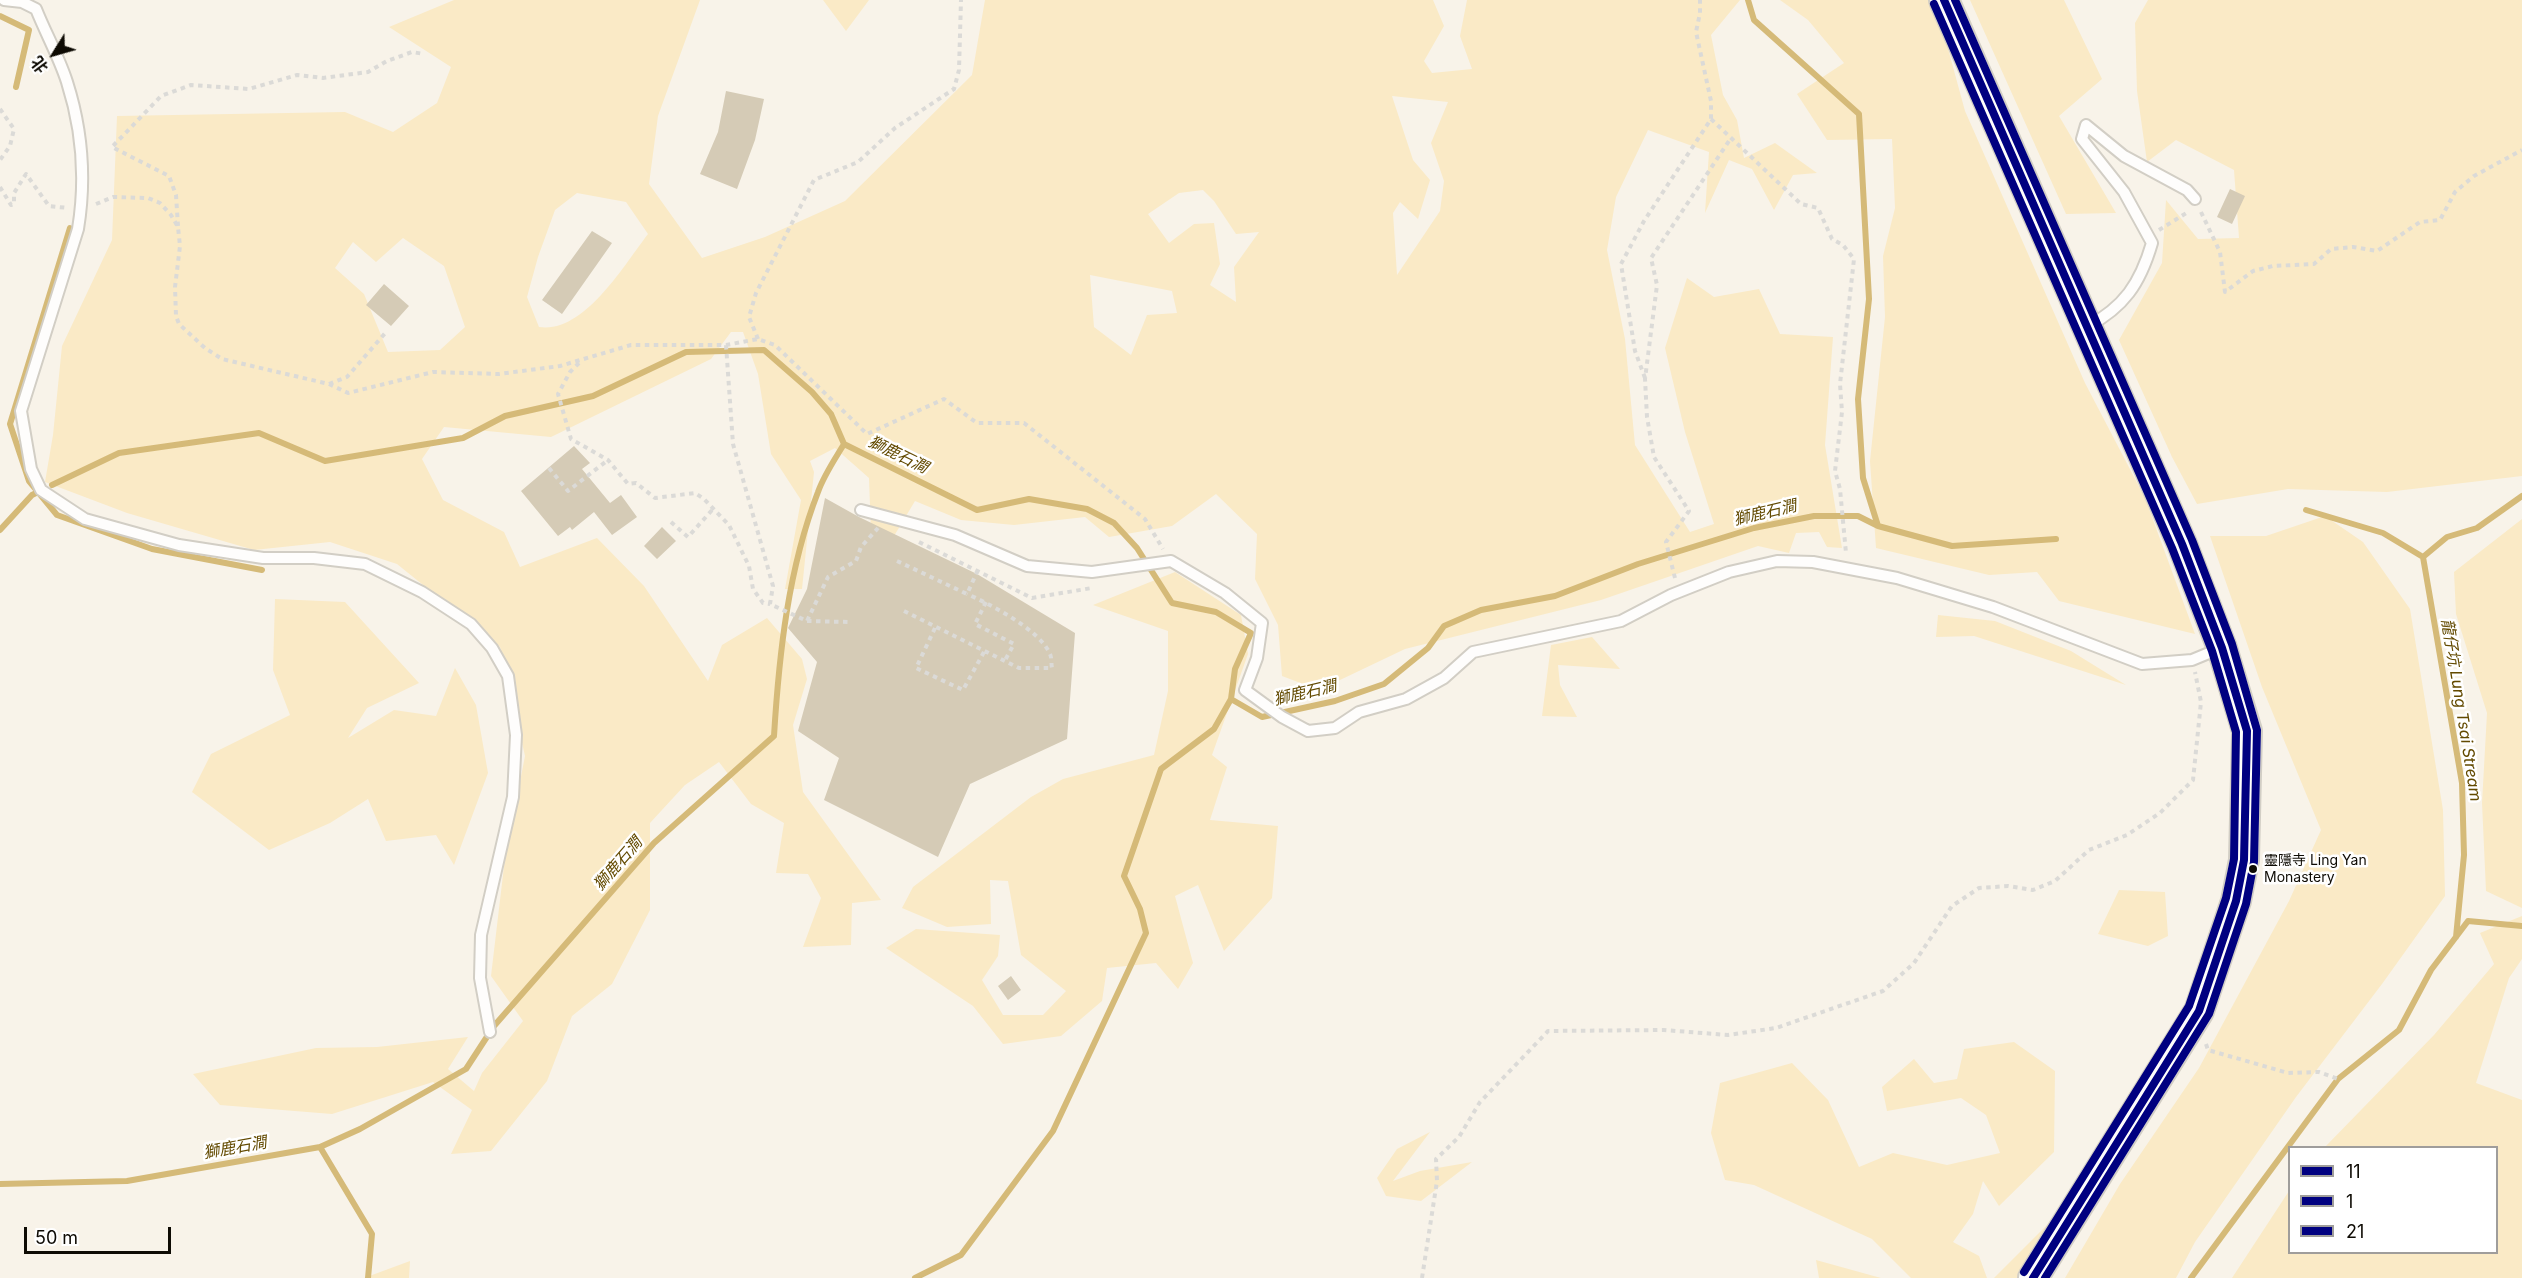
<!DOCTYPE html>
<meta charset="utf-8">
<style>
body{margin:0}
#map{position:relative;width:2522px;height:1278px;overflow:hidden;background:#f8f3e9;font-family:Inter,"Noto Sans SC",sans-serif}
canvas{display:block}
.legend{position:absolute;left:2288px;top:1146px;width:210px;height:108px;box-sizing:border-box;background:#fff;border:2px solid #9f9d9b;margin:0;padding:8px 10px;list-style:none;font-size:18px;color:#0e0b04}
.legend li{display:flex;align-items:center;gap:12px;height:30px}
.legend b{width:30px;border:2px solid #9f9d9b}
.north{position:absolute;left:24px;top:24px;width:60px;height:60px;-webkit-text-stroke:4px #fff;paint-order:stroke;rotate:233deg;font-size:16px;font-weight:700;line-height:24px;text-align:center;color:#0e0b04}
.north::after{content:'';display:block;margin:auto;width:21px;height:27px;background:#0e0b04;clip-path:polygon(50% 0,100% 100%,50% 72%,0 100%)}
.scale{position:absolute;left:24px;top:1227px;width:147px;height:27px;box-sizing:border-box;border:3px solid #0e0b04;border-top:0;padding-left:8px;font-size:18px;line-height:21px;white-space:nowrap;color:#0e0b04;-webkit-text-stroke:4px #fff;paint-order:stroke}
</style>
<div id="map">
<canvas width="2522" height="1278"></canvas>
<ul class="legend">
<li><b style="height:8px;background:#000080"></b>11</li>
<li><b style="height:8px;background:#000080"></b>1</li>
<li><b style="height:8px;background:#000080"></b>21</li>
</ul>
<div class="north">北</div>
<div class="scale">50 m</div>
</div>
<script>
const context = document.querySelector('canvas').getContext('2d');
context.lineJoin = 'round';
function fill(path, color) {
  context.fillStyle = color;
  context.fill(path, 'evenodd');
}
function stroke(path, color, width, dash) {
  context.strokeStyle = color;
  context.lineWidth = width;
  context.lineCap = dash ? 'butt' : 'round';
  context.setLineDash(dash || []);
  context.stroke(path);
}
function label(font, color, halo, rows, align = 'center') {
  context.font = font + ' Inter,"Noto Sans SC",sans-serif';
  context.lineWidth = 5;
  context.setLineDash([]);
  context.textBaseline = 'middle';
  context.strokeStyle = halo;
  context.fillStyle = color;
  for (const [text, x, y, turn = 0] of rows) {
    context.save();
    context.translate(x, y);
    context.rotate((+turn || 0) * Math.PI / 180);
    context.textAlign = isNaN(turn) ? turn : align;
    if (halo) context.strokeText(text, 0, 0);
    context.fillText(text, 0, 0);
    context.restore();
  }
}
const green = new Path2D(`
 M454,0H700L658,116L649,184L702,258L765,237L845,201L972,75L985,0H1433L1444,26L1424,61L1432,73L1472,69L1460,36L1467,0H1740L1711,35L1723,95L1737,120L1744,158L1775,143L1817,173L1793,175L1774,210L1752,169L1729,160L1705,213L1709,152L1648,130L1616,197L1607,250L1625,339L1635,445L1690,532L1714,524L1685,432L1665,348L1687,278L1714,297L1759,289L1780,334L1833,337L1825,445L1842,548L1827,547L1819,532L1796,533L1789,553L1758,546L1601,600L1405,649L1319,690L1282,676L1278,625L1255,579L1257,534L1216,494L1172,526L1109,537L1085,517L1014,525L961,520L915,501L894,536L871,533L869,478L835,448L810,461L814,472L802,589H785L801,500L771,454L758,374L743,332H731L711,359L551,437L444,427L422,459L443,500L504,532L520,567L597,538L644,586L708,681L722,645L767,618L802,659L807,679L793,725L803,792L881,900L852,903L851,945L803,947L821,898L808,874L776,873L784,823L751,804L719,762L685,785L650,823V910L612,984L572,1016L547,1081L491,1151L451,1154L472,1110L433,1082L332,1114L220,1105L193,1074L316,1048L377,1047L468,1037L448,1069L474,1091L482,1073L523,1021L491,976L505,858L525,756L500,647L397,564L330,542L254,550L127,513L45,482L53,435L62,346L112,240L117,116L345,112L393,132L437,103L451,67L389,27ZM1392,96L1448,102L1431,143L1444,181L1440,211L1397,275L1393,213L1400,202L1418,219L1430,180L1413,160ZM1203,190L1214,201L1236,234L1259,232L1234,267L1236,302L1210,285L1220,264L1214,223L1194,224L1169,243L1148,214L1179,193ZM577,193L626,202L648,234C624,265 584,334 539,327L527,297L538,257L555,210ZM403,238L444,266L465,327L440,350L388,352L364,294L335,268L353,242L376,262ZM1090,275L1172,291L1177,313L1147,315L1131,355L1094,327Z
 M823,0H869L846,31Z
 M1780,0H1930L1944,34L1965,111L2085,383L2145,498L2195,634L2059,601L2037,572L1989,575L1876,548L1870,461L1885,317L1883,256L1895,208L1892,139L1827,140L1797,94L1844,63L1808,20Z
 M1970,0H2064L2102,79L2059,116L2116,213L2066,214Z
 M2148,0H2522V476L2387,492L2288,489L2197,504L2172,457L2119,340L2162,263L2166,200L2198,239L2239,238L2234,170L2176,140L2147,162L2137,91L2135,23Z
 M2325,516L2363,542L2410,609L2443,810L2445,896L2382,984L2296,1097L2195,1242L2176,1278H2065L2120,1184L2199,1068L2289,901L2321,830L2262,687L2210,536H2266Z
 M2522,519V908L2486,891L2482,803L2487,713L2456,614L2454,572Z
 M1175,572L1241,615L1248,654L1212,755L1227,767L1210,820L1278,826L1272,898L1224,951L1198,885L1175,896L1193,963L1178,989L1156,963L1107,968L1102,1001L1061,1036L1003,1044L973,1006L886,948L916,929L1000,935L998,956L982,980L1003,1015H1043L1066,991L1021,955L1008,881L990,880L991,924L947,927L902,908L913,887L1031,797L1063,779L1154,755L1168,691V631L1093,605Z
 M275,599L345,602L419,683L367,708L348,738L394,710L436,716L455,668L476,705L488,773L454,865L436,835L386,841L368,799L330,823L269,850L192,792L211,754L290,715L273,670Z
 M1938,615L1995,621L2071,651L2126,685L1974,636L1936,637Z
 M1592,637L1620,669L1558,665L1560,685L1577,717L1542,716L1551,645Z
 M2119,890L2165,892L2168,936L2148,946L2098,934Z
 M2522,916V959L2509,978L2476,1083L2522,1100V1278H2232L2289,1191L2290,1252H2496V1148L2325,1147L2434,1035L2494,964L2480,933Z
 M2014,1042L2055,1071L2054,1152L1999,1206L1983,1181L1973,1214L1953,1242L1979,1256L1987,1278H1911L1872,1239L1754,1185L1725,1180L1711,1133L1720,1083L1792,1063L1828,1100L1859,1167L1893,1153L1947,1165L2000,1153L1986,1115L1961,1098L1887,1111L1882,1087L1914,1059L1934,1083L1957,1079L1964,1049Z
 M1430,1132L1393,1181L1420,1171L1472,1162L1421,1201L1386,1196L1377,1178L1397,1149Z
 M2063,1209L2020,1278H1994Z
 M1816,1260L1881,1278H1819Z
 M410,1261L409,1278H364Z`);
const stream = new Path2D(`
 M1748,0L1754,20L1859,114L1869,299L1858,399L1863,478L1878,526L1952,546L2056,539
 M0,16L29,30L16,87
 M70,228L10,424L29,481L57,515L152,549L262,570
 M52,485L119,453L259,433L325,461L463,438L505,416L593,396L686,352L764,350L812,392L831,414L844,444
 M2306,510L2383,533L2423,557
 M0,530L32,495L38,492
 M2423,557L2462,783L2464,855L2456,937
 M2423,557L2447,537L2477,528L2522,496
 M320,1147L372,1234L368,1278
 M0,1184L127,1181L320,1147L360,1129L466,1069L494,1026L654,843L774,736C779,655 788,569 818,492C824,475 835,459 844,444L977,510L1029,499L1087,509L1114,523L1137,548L1172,603L1216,612L1251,633L1235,669L1231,699L1262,717L1335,701L1384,684L1428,648L1444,626L1481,610L1555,596L1638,564L1754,528L1814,516H1858L1878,526
 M915,1278L961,1255L1053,1131L1146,933L1140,909L1124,876L1161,769L1214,729L1231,699
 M2191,1278L2338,1079L2399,1030L2431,970L2468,921L2522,926`);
const building = new Path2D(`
 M726,91L764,99L755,140L737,189L700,174L718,132Z
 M2230,189L2245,196L2232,224L2217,217Z
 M592,231L612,243L562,314L542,300Z
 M384,284L409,306L391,326L366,305Z
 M574,446L590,463L582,469L610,503L621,495L637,517L612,535L594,512L572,530L570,527L558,536L521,491Z
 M825,498L859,517L977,574L1075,633L1067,739L970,784L938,857L824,800L839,758L798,731L817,662L788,628L807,589Z
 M662,527L676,541L657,559L644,546Z
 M1011,976L1021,990L1008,1000L998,986Z`);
const path = new Path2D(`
 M0,109L14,129L10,146L0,160
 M1711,119L1801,204L1818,208L1832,239L1843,245L1854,259L1840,384L1842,412L1835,471L1840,489L1846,553
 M0,187L11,205L14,204V193L26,174L49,206L68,208
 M96,204L113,197L148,198L160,203L171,215L178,227L180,246L175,287L176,316L179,324L205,348L222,359L329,384L348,393L433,372L499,374L560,366L631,345H726L758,339L775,345L867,434L944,399L977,423H1024L1145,519L1163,549
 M2201,212L2220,252L2225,292L2253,271L2273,266L2314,264L2331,249L2353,247L2377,251L2420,222L2440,220L2455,192L2474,176L2522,150
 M178,226L176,195L169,176L112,147L161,96L191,85L249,89L297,75L323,78L368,72L387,61L412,52L424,54
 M2159,230L2188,212
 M758,339L749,317L756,293L814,180L858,162L895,128L954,89L959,70L961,0
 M726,345L733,444L773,586L770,604L807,621L828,577L856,561L861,547L878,528
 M579,363L570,372L558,394L571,439L608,460L628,484L636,483L655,498L695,493L704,499L729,525L749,566L753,589L763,603L770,604
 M1645,378L1635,351L1621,264L1644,221L1711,119V101L1696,32L1700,13V0
 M329,384L347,377L387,331
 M549,468L568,491L608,460
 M671,522L688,537L713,509
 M919,542L1032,598L1092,588
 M897,561L967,594L978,570
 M1675,578L1666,542L1689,511L1654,457L1647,417L1645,379L1657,285L1651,258L1731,138
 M986,602L975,624L1014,644L1004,662
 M904,611L1019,668H1052C1051,664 1052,658 1050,654C1040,630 990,604 967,594
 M807,621L850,622
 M935,628L916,668L963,690L984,652
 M2206,1044L2208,1050L2288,1073L2319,1072L2338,1079
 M1422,1278L1437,1181L1436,1159L1459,1137L1480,1102L1548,1031L1664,1030L1728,1035L1776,1028L1883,991L1914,963L1952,906L1979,888L2008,886L2033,890L2055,881L2089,850L2127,835L2160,813L2193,780L2201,702L2195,672`);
const service = new Path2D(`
 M4,0L22,2L36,9C46,34 59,57 67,82C82,129 86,180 78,229L21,411L31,469L41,490L85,519L179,545L263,558H314L365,564L422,592L471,624L492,648L508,676L516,735L513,797L481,935L480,978L490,1032
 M2087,327C2124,307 2140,284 2152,243L2124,192L2082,139L2086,125L2124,156L2187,190L2195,199
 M861,510L955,535L1027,566L1092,572L1171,561L1225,593L1262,623L1257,658L1245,690L1282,717L1308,731L1335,728L1359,712L1406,699L1444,678L1473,652L1621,621L1671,595L1729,572L1777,561L1813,562L1897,578L1993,607L2142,664L2192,660L2221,648`);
const secondary = new Path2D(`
 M1944,0L2182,544L2222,648L2247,731L2244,860L2236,901L2199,1011L2033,1278`);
const bus1 = new Path2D(`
 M1944,0L2182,544L2222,648L2247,731L2244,860L2236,901L2199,1011L2033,1278`);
const bus2 = new Path2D(`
 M1934,4L2172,548L2212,651L2236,732L2234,859L2226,898L2189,1006L2024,1272`);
const bus3 = new Path2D(`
 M1955,0L2192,540L2232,644L2257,730L2254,862L2246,904L2209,1014L2045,1278`);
const markers = [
 [2253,869,5,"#0e0b04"]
];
const busNames = [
 ["靈隱寺 Ling Yan",2264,861],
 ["Monastery",2264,878]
];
const waterNames = [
 ["獅鹿石澗",898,455,26],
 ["獅鹿石澗",1765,513,-13],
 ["獅鹿石澗",1305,693,-13],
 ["龍仔坑 Lung Tsai Stream",2461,710,81],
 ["獅鹿石澗",618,864,-49],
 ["獅鹿石澗",235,1148,-10]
];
fill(green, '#faeac6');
stroke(stream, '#d5ba78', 6);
fill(building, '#d5cbb6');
stroke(service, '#d2cec5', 14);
stroke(secondary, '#d2cec5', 32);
stroke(path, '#dbdad7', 4, [4.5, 4.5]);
stroke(service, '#fefdfc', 10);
stroke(secondary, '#fefdfc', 28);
stroke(bus1, '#000080', 8);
stroke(bus2, '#000080', 8);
stroke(bus3, '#000080', 8);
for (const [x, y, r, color] of markers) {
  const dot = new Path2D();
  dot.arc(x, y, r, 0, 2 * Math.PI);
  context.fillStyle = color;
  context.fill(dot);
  stroke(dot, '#fff', 2);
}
label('14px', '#0e0b04', '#fff', busNames, 'left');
label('italic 16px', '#634a00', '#fff', waterNames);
</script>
